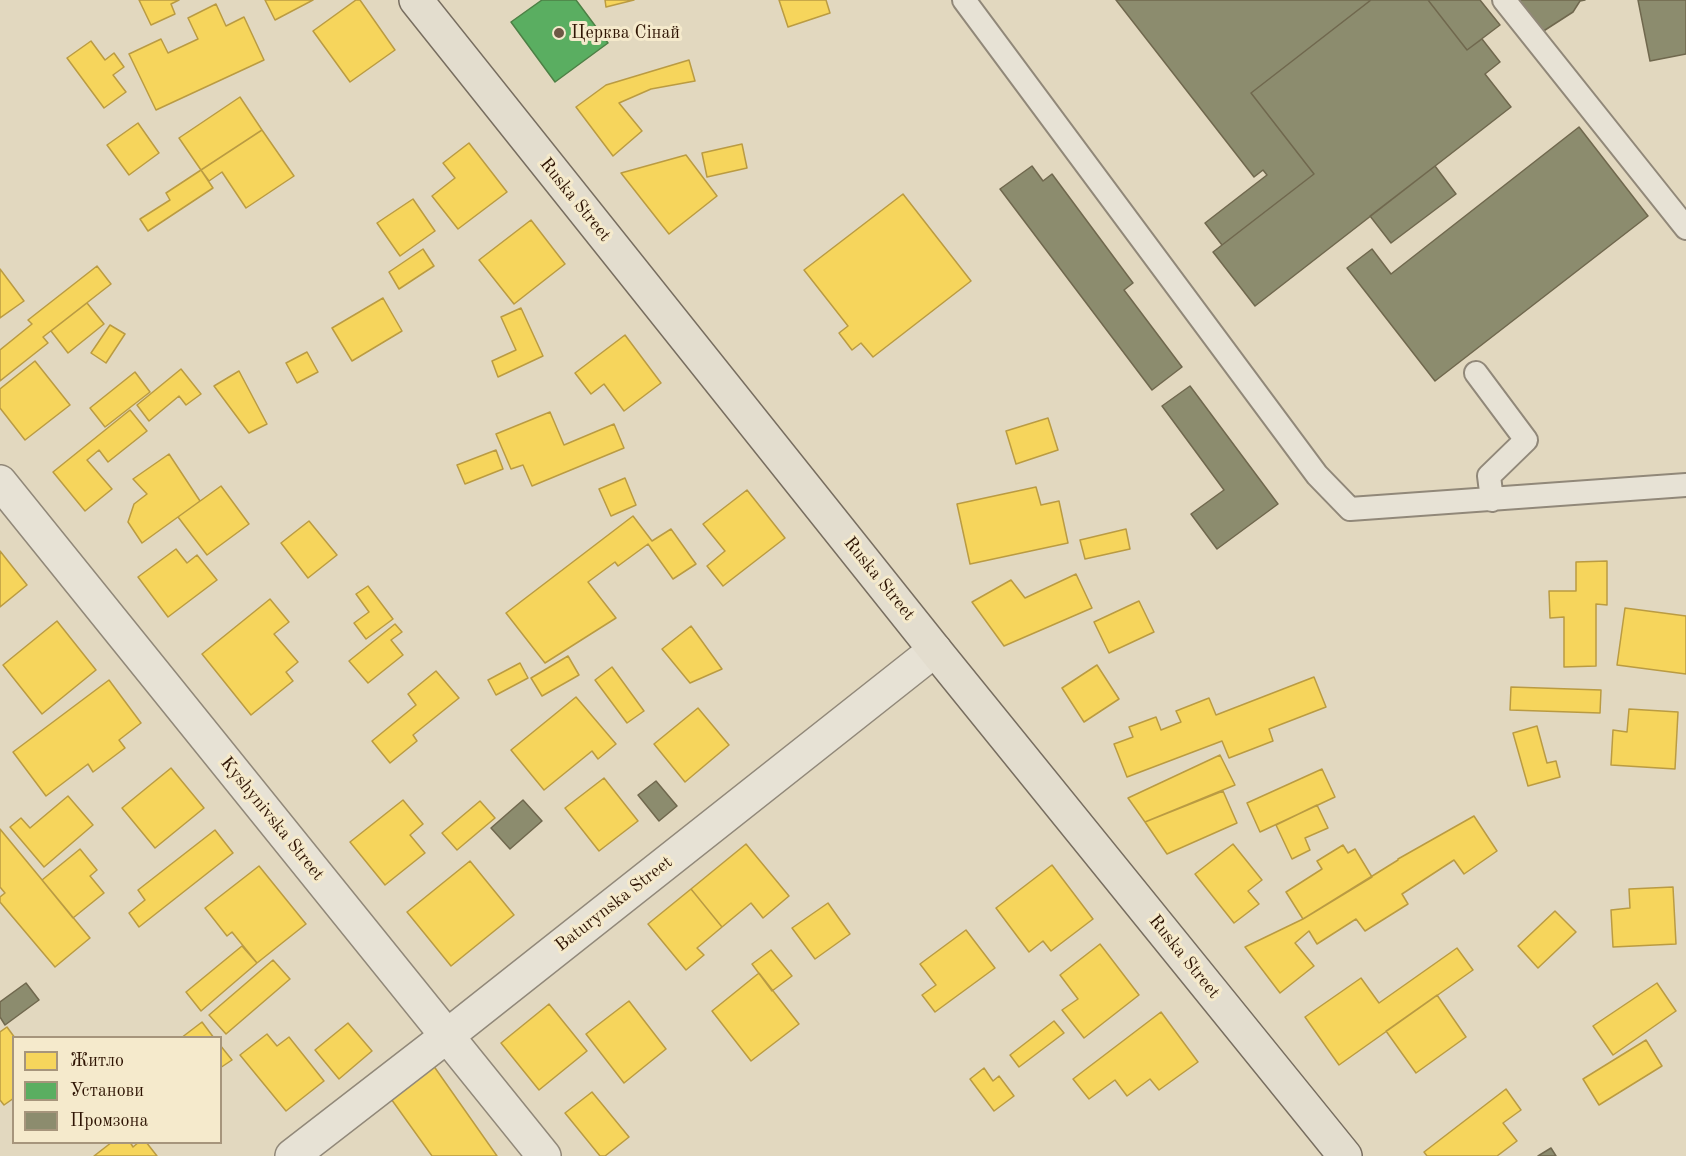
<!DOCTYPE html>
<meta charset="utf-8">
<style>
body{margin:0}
#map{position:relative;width:1686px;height:1156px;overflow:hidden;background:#e2d8bf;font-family:"Old Standard TT",serif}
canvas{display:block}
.legend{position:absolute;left:12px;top:1036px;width:210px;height:108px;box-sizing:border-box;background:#f5eacc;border:2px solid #a6957c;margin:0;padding:8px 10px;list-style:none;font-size:18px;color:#2f1504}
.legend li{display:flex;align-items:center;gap:12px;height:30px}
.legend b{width:30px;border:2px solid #a6957c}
</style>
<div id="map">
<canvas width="1686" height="1156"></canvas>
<ul class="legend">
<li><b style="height:16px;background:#f6d55c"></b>Житло</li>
<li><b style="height:16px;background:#5aae61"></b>Установи</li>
<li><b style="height:16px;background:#8c8c6e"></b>Промзона</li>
</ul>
</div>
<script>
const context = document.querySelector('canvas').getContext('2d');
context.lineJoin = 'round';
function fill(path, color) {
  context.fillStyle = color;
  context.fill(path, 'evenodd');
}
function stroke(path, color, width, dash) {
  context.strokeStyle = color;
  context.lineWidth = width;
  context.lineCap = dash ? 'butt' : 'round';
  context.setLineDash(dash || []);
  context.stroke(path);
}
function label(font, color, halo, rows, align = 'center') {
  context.font = font + ' "Old Standard TT",serif';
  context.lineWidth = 6;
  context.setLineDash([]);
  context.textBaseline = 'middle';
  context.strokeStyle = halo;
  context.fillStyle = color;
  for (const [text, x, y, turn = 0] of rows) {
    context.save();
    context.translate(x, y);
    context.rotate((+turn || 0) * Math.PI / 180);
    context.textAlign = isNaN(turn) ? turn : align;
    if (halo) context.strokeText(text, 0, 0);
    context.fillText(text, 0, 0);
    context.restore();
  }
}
const homes = new Path2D(`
 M139,0H179L171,4L175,14L151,25Z
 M265,0H313L275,20Z
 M356,0H360L395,50L350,82L313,31Z
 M605,0H634L606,7Z
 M779,0H826L830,13L788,27Z
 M216,4L226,26L244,17L264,60L156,110L129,54L161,39L168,53L198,39L188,18Z
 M91,41L105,60L114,53L124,67L113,75L126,92L104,108L67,58Z
 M689,60L695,81L651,89L619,103L642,131L613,156L576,107L606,85Z
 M240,97L262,130L201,170L179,138Z
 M138,123L159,153L129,175L107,145Z
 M262,130L294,176L246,208L222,172L209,181L201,170Z
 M469,143L507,192L458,229L432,196L455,178L443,163Z
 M742,144L747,168L707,177L702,153Z
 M686,155L717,196L669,234L621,173Z
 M201,170L213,188L148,231L140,219L170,200L166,193Z
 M903,194L971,281L873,357L861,343L852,350L839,333L848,326L804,270Z
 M413,199L435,231L400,256L377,223Z
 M531,220L565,264L514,304L479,260Z
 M423,249L434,266L399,289L389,272Z
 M97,266L111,284L43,337L48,343L0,381V350L32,324L28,320Z
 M0,269L24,301L0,318Z
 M383,298L402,331L352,361L332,328Z
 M87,303L104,324L68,353L51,331Z
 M521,308L543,356L498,377L492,361L516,350L501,317Z
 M110,325L125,334L106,363L91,353Z
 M625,335L661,383L624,411L604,384L591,394L575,373Z
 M307,352L318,372L297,383L286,363Z
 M35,361L70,405L25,440L0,408V389Z
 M181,369L201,394L186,405L179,396L149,421L137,405Z
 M239,371L267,424L249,433L214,386Z
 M135,372L150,392L105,427L90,408Z
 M130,410L147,431L108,462L99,450L87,460L112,489L85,511L53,472Z
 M550,412L564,445L614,424L624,448L532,486L523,465L511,469L496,434Z
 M1048,418L1058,450L1016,464L1006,431Z
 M496,450L503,469L465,484L457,465Z
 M169,454L200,501L142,543L128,522L134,504L147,494L133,479Z
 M625,478L636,505L611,516L599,489Z
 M221,486L249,524L207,555L178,517Z
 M1036,487L1041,505L1059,501L1068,543L970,564L957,504Z
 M747,490L785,538L723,586L707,566L725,551L703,524Z
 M633,516L652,541L671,529L696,564L673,579L648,544L618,566L615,562L588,582L616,618L545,663L506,613Z
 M309,521L337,555L308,578L281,543Z
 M1126,529L1130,549L1085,559L1080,540Z
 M176,549L187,563L197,555L217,580L168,617L138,577Z
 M0,551L27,585L0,607Z
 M1607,561V605L1596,604V666L1564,667V617L1550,618L1549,591H1576V562Z
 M1076,574L1092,608L1004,646L972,602L1011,580L1025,598Z
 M368,586L393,619L366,639L354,623L369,612L356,594Z
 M270,599L289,622L274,634L298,662L286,672L293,681L251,715L202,654Z
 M1139,601L1154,632L1109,653L1094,622Z
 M1625,608L1686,616V674L1617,665Z
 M57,621L96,670L42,714L3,665Z
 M395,624L402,632L391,640L403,655L368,683L349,661Z
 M691,626L722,669L690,683L662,649Z
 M568,656L579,675L542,696L531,678Z
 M520,663L528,678L496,695L488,680Z
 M1097,665L1119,699L1084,722L1062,688Z
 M612,667L644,711L627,723L595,680Z
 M436,671L459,698L413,735L417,741L390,763L372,741L416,705L408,694Z
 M1314,677L1326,707L1269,729L1273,741L1229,758L1222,741L1127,777L1114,744L1133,737L1129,727L1156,717L1161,730L1181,722L1176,711L1209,698L1216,715Z
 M109,680L141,723L119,740L125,748L93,772L88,764L46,796L13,752Z
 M1511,687L1601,690L1600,713L1510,710Z
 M576,697L616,744L598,759L592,751L544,790L511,750Z
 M698,708L729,745L685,782L654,744Z
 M1629,709L1678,712L1675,769L1611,765L1613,730L1627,732Z
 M1537,726L1547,763L1556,761L1560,777L1528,786L1513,733Z
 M1220,755L1235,785L1145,822L1128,798Z
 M171,768L204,808L155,848L122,808Z
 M1322,769L1335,797L1260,832L1247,803Z
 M604,778L638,821L599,851L565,808Z
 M1223,791L1237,823L1167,854L1145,822Z
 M68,796L93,825L44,867L10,827L21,818L30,828Z
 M403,800L423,824L410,835L425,853L385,885L350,842Z
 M480,801L495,818L457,850L442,833Z
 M1317,805L1328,828L1305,838L1310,850L1292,859L1276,825Z
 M1474,816L1497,851L1464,874L1454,860L1402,894L1408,904L1365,931L1356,919L1317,944L1309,931L1295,943L1314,966L1280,993L1245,947L1303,919L1398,860V859Z
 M0,829L90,938L55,967L0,902V897L5,893L0,887Z
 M215,830L233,853L139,927L129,913L145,900L138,890Z
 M746,844L789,896L763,918L751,903L722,927L691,889Z
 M1233,844L1262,880L1248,891L1259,904L1234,923L1195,874Z
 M1343,845L1348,853L1355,849L1372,877L1303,919L1286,892L1322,869L1317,861Z
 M80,849L97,870L90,876L104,893L73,918L42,880Z
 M470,861L514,915L451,966L407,912Z
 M1052,865L1093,919L1051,951L1043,941L1029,952L996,908Z
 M259,866L306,924L257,963L232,932L227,936L205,908Z
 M1673,887L1676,944L1613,947L1611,910L1630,908L1629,889Z
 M691,889L722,927L697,948L704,955L686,970L648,924Z
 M828,903L850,934L815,959L792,928Z
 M1555,911L1576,932L1538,968L1518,946Z
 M966,930L995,968L935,1012L922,995L936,985L920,964Z
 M1100,944L1139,995L1084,1038L1062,1010L1078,999L1060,975Z
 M242,946L257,963L201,1011L186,992Z
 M1457,948L1473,970L1339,1065L1305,1017L1361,978L1379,1003Z
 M771,950L792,976L772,991L752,964Z
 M273,960L290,979L226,1034L209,1015Z
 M759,973L799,1024L751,1061L712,1011Z
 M1657,983L1676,1011L1613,1055L1593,1026Z
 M1437,995L1466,1037L1416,1073L1386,1031Z
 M629,1001L666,1049L624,1083L586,1034Z
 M549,1004L587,1051L539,1090L501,1043Z
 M1161,1012L1198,1062L1159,1090L1150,1079L1127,1096L1115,1080L1089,1099L1073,1079Z
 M1054,1021L1064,1033L1019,1067L1010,1055Z
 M202,1022L214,1038H181Z
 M348,1023L372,1051L339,1079L315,1050Z
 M7,1027L15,1038L14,1098L4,1105L0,1100V1032Z
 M267,1034L277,1046L289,1037L324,1081L286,1111L240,1055Z
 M1646,1040L1662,1066L1599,1105L1583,1079Z
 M220,1045L232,1060L220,1068Z
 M433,1065L497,1156H432L389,1096Z
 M984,1068L993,1081L999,1076L1014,1096L994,1111L970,1079Z
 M1506,1089L1521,1110L1503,1123L1517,1141L1497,1156H1427L1424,1152Z
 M592,1092L629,1137L605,1156H600L565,1113Z
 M112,1142H130L133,1147L139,1142H146L157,1156H94Z`);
const public = new Path2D(`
 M542,0H576L608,43L555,82L511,22Z`);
const industry = new Path2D(`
 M1116,0H1371L1251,93L1314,174L1222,245L1205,223L1267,175L1263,170L1254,177Z
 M1371,0H1428L1467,50L1482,39L1500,62L1485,74L1511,107L1255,306L1213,252L1314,174L1251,93Z
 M1428,0H1480L1500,25L1467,50Z
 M1518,0H1585L1580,1L1573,12L1542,32Z
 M1638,0H1686V54L1650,61Z
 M1579,127L1648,216L1435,381L1347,268L1372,249L1391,274Z
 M1032,166L1043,181L1052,174L1133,283L1124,290L1182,367L1152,390L1000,189Z
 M1435,166L1456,194L1391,243L1370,216Z
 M1190,386L1278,504L1217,549L1191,514L1224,490L1162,406Z
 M656,781L677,806L659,821L638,795Z
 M523,800L542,821L510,849L491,828Z
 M26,983L39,1000L5,1025L0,1017V1002Z
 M1551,1148L1556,1156H1538Z`);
const service = new Path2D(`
 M964,0L1317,475L1350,509L1686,485
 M1504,0L1686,228
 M1476,373L1526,440L1489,476L1492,500`);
const minor = new Path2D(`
 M0,482L544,1156
 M292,1156L447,1036L935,650`);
const primary = new Path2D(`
 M416,0L935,650L1345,1156`);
const markers = [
 [559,33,6,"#6e5945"]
];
const poiNames = [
 ["Церква Сінай",571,33]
];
const streetNames = [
 ["Ruska Street",575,200,51],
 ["Ruska Street",879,579,51],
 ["Kyshynivska Street",272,819,51],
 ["Baturynska Street",614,904,-38],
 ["Ruska Street",1184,957,51]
];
fill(homes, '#f6d55c');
stroke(homes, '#ba9b42', 1.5);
fill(public, '#5aae61');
stroke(public, '#4d8045', 1.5);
fill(industry, '#8c8c6e');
stroke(industry, '#70684e', 1.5);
stroke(service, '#918879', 26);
stroke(minor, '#918879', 36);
stroke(primary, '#786e60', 36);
stroke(service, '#e7e2d5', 22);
stroke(minor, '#e7e2d5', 33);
stroke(primary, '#e3ddce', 33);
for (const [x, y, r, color] of markers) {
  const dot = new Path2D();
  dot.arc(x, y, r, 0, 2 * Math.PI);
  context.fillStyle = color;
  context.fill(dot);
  stroke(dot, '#f5eacc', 2);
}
label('18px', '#2f1504', '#f5eacc', poiNames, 'left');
label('18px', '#2f1504', '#f5eacc', streetNames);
</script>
